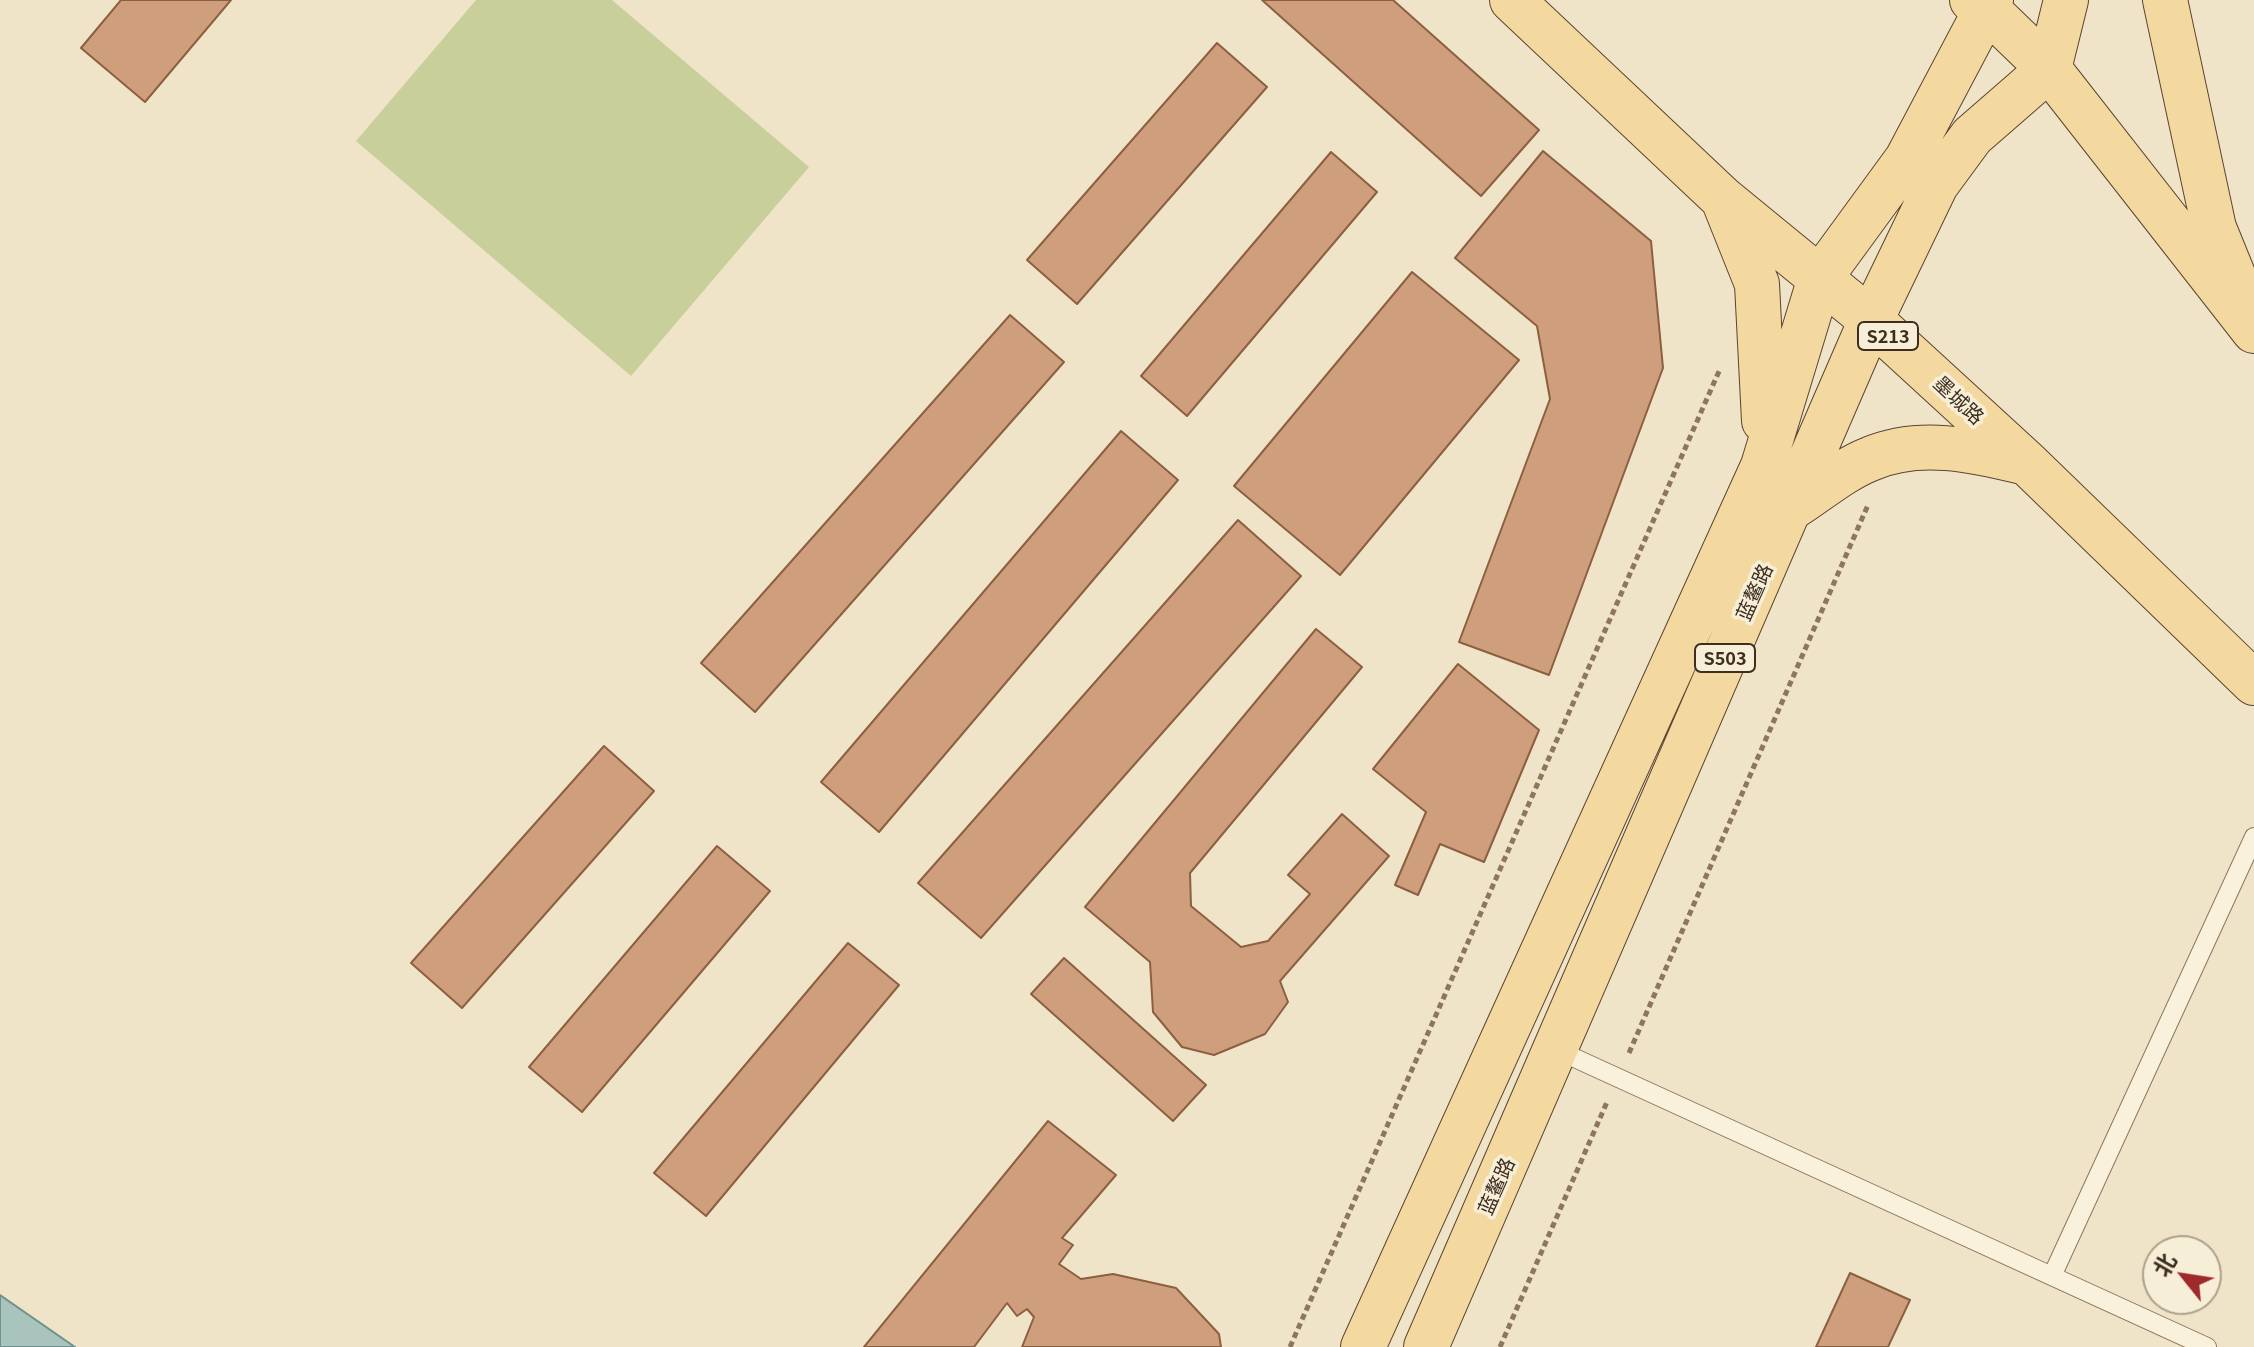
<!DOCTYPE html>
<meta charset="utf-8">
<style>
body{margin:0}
#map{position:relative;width:2254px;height:1347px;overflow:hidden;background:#f0e4c8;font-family:Georgia,"Noto Sans SC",serif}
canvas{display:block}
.north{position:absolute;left:2142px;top:1235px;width:80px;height:80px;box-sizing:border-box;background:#f7eed8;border:2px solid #ada18e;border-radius:50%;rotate:300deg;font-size:22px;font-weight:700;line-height:32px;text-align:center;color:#3d2e20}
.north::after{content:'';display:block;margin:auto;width:28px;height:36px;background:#9e2a2b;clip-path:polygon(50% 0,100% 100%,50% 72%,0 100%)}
</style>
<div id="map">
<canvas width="2254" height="1347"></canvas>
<div class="north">北</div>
</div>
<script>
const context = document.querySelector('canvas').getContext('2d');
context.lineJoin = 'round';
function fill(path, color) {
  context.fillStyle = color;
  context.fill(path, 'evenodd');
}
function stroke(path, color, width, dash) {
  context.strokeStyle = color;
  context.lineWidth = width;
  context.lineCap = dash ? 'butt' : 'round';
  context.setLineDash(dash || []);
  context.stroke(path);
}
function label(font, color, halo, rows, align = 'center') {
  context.font = font + ' Georgia,"Noto Sans SC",serif';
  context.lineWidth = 7;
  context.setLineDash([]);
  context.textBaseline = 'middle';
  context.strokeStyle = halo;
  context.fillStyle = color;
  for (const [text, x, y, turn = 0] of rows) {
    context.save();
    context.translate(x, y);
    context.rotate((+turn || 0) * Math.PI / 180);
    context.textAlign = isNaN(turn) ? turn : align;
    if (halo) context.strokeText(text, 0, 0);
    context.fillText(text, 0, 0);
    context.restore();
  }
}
const green = new Path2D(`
 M476,0H612L809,167L631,376L356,141Z`);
const water = new Path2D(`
 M0,1295L75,1347H0Z`);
const building = new Path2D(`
 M121,0H231L145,102L81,48Z
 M1262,0H1393L1539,130L1481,196Z
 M1217,43L1267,87L1077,304L1027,260Z
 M1543,151L1651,241L1663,368L1549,675L1459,642L1550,399L1537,326L1455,258Z
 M1331,152L1377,192L1187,416L1141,376Z
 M1412,272L1519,360L1340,575L1234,486Z
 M1010,315L1064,362L755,712L701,663Z
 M1121,431L1178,480L879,832L821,782Z
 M1238,520L1301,576L981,938L918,883Z
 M1316,629L1362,667L1190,873L1191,906L1241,947L1268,941L1310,894L1288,875L1342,814L1389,856L1280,981L1288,1002L1265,1034L1214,1055L1182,1047L1153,1012L1150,962L1085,907Z
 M1458,664L1539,730L1484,862L1440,844L1418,895L1395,885L1426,812L1373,769Z
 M604,746L654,791L462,1008L411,963Z
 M717,846L770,891L582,1112L529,1067Z
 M848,943L899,985L706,1216L654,1173Z
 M1064,958L1206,1085L1173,1121L1031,994Z
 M1048,1121L1116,1175L1062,1238L1073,1245L1059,1264L1081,1279L1113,1274L1176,1288L1219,1334L1221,1347H1022L1034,1317L1027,1309L1017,1316L1007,1303L974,1347H864Z
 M1850,1273L1910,1300L1888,1347H1816Z`);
const path = new Path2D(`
 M1629,1053L1868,505
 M1290,1347L1720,369
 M1500,1347L1607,1102`);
const service = new Path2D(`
 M1555,1049L2207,1347
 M2052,1276L2254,837`);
const primary = new Path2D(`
 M1512,0L1722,198L1871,320L2028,464L2254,683
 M1972,0L1988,10L2049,69L2254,331
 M2165,0L2214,228L2238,287
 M1725,204L1757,284L1764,421
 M1790,509C1816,493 1842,470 1870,459C1919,438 1973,450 2022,462
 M1363,1347L1763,466L1820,278L1907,159L1991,0
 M1426,1347L1871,320L1936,185L1972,136L2049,69L2066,0`);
const shields = [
 [1888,336,60],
 [1725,658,60]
];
const shieldNames = [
 ["S213",1888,336],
 ["S503",1725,658]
];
const streetNames = [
 ["墨城路",1959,400,43],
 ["蓝鳌路",1754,592,-66],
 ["蓝鳌路",1496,1186,-66]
];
fill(green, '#c9cf9b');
fill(water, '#a9c4bc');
stroke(water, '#6f938a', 2);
fill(building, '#cf9f7d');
stroke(building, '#8d5f41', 2);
stroke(service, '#8d765c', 20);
stroke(primary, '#5b4430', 46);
stroke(path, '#8d765c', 5, [6, 4]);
stroke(service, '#faf1dc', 18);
stroke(primary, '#f3d9a0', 44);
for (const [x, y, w] of shields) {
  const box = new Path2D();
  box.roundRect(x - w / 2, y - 14, w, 28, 6);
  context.fillStyle = '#f7eed8';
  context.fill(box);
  stroke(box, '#3d2e20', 2);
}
label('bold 18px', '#3d2e20', null, shieldNames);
label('20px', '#3d2e20', '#f7eed8', streetNames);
</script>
